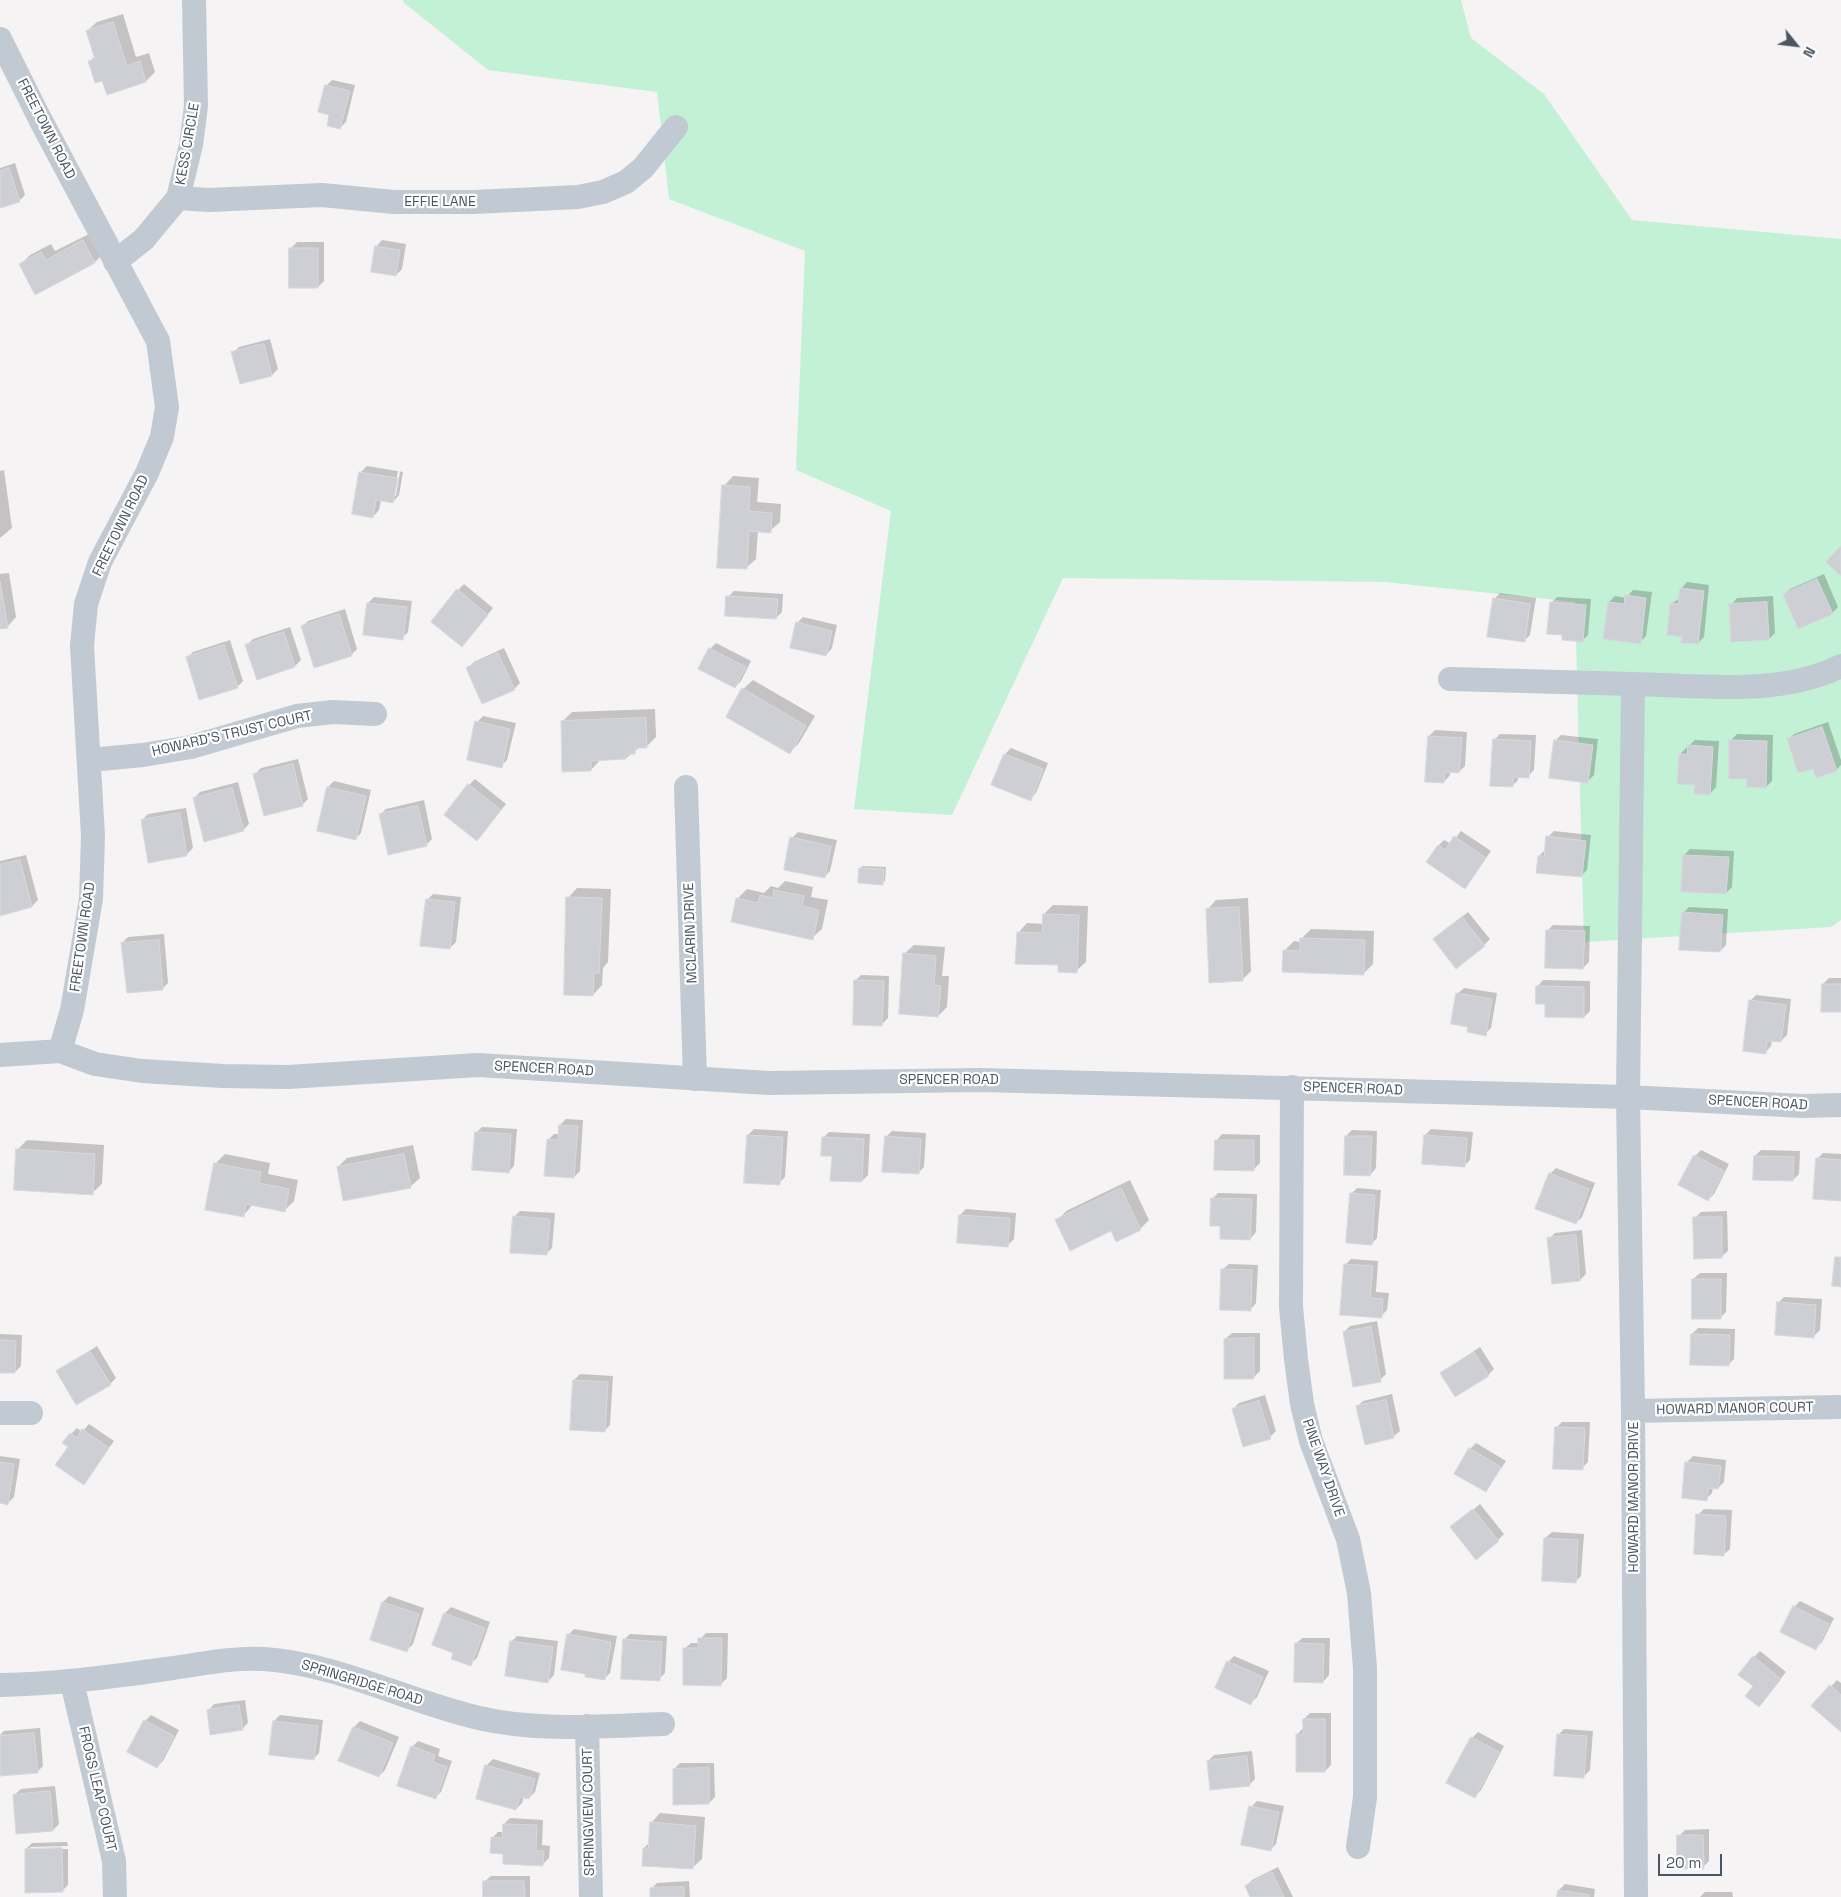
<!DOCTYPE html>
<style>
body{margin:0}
#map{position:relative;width:1841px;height:1897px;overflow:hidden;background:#f5f3f3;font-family:"Space Grotesk",sans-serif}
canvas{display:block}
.north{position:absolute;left:1771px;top:20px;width:50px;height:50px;-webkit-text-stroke:4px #fff;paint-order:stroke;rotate:119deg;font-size:14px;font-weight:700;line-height:20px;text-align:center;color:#4a5661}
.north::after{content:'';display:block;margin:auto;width:18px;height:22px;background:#4a5661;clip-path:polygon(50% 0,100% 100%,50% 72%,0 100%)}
.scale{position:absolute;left:1658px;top:1854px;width:64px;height:22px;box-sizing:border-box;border:2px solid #4a5661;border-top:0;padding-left:6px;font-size:15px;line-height:18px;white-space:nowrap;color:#4a5661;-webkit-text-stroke:4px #fff;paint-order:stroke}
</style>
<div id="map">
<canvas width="1841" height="1897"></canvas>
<div class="north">N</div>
<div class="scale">20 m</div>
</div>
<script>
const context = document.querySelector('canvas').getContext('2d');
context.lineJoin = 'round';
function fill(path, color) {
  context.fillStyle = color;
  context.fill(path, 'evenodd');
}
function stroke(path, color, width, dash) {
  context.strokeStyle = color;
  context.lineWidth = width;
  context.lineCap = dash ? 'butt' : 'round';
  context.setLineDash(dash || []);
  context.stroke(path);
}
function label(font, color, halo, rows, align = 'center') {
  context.font = font + ' "Space Grotesk",sans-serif';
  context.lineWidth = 4.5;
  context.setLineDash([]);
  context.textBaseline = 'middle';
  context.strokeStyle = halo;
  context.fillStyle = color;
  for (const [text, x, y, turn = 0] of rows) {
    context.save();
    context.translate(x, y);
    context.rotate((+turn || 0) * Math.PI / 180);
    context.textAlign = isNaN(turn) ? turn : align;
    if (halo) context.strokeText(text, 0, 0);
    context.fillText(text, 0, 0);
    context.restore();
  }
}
const green = new Path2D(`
 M403,0H1461L1471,38L1544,94L1632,220L1841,239V920L1831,927L1584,942L1575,602L1385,582L1063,578L952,815L854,809L891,511L796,470L805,251L669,199L657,92L488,70L403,2Z`);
const shadow = new Path2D(`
 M123,14L136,57L149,53L155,72L146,81L103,79L90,61L95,56L87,31L97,22Z
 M332,80L355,85L346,122L340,128L331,114L326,86Z
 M15,163L25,195L19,201L0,207V168Z
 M93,232L104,253L95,262L21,264L30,255L51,244L55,251Z
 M382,240L406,244L402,269L396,275L376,247Z
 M297,242H324V281L318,287L290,249Z
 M270,339L278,369L272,375L233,353L239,347Z
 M367,466L403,472L399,495L393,502L381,500L379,510L373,517L354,513L361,472ZM398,471L400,472L396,496H393Z
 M4,470L12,528L0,538V471Z
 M733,476L759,478L757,502L781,504L780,522L770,531L758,530L756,559L746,568L724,486Z
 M9,573L16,617L7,627L0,628V574Z
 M1824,574L1838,607L1832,613L1784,595L1790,589Z
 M1687,582L1709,585L1704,637L1698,643L1683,635L1671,604L1680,598L1681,589Z
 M464,584L493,608L468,639L458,590Z
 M1633,590L1652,592L1646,636L1640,642L1609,602L1615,596L1626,598Z
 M734,591L783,594L782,612L776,618L728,597Z
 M1500,593L1536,598L1530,635L1524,641L1494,599Z
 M1773,596L1775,633L1769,639L1731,605L1737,598Z
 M374,597L412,601L408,632L402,638L368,603Z
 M1557,597L1591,599L1588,635L1582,641L1564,634L1551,603Z
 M345,609L357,649L351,655L302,627L308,621Z
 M803,617L837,625L832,648L826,655L797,623Z
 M290,627L301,660L295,666L247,645L253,639Z
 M230,640L243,681L237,687L187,658L193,652Z
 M716,643L751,661L741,681L735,687L710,649Z
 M504,648L520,683L514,689L468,668L474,662Z
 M753,680L815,716L799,743L789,753L743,689Z
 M655,709L656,737L647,746L640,747L626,758L600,760L591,770L562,722L572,712Z
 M483,716L516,723L507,760L501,766L477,722Z
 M1828,722L1841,760V765L1836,770L1813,767L1788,740L1794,734Z
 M1435,730L1467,732L1465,766L1459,772L1450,771V775L1444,782L1429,736Z
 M1500,734L1536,735L1534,770L1528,776H1518V780L1512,786L1494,740Z
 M1737,734L1773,735L1772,781L1766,787L1748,778L1731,740Z
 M1561,735L1598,739L1594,775L1588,781L1555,741Z
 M1695,740L1719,741L1716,787L1710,794L1680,754Z
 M1011,748L1048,763L1036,793L1030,799L1005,754Z
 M298,759L308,799L302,805L255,774L261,768Z
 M475,779L506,804L483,833L469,785Z
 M334,781L371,790L361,833L355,839L328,787Z
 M238,782L249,824L243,830L194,798L200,792Z
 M424,800L432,839L426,845L380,815L386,809Z
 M186,808L193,848L187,854L142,820L148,814Z
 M1461,831L1491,851L1465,887L1438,846L1444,840L1451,844Z
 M1554,831L1591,835L1587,870L1581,876L1539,856L1545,850L1548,837Z
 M798,832L837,840L830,871L824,877L792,838Z
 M1690,849L1734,851L1732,887L1726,893L1684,855Z
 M26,855L38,900L32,906L0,915V861Z
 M863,866L886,867L885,881L882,883L860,868Z
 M785,881L813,887L811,897L828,900L822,929L812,938L737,899L747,889L764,893L771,886L778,888Z
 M577,888L611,889L608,962L603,968L602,985L593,995L568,898Z
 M433,894L461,897L456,942L450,948L427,900Z
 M1248,898L1251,971L1242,980L1207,910L1216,900Z
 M1053,905L1088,906L1086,962L1076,971L1060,964L1018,933L1027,923L1043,924L1044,914Z
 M1689,907L1728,909L1726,945L1720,951L1683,913Z
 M1468,912L1490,939L1484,945L1434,939Z
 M1553,925L1590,926L1589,962L1583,968L1547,931Z
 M1311,929L1374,931L1373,964L1364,973L1284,951L1294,941L1301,942L1302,938Z
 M164,934L168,983L162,989L122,943L128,937Z
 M914,945L945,947L942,976H949L947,1007L938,1016L904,954Z
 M861,975L889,976L888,1018L882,1024L855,981Z
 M1829,978H1841V1011L1823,984Z
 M1543,980L1590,981V1011L1584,1017L1547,1003L1537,987Z
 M1464,988L1497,993L1491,1028L1485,1034L1457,994Z
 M1756,995L1791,999L1787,1035L1781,1041L1772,1040L1771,1046L1765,1053L1750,1001Z
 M566,1119L583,1120L580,1171L574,1177L548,1140L554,1134H560V1125Z
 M482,1127L517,1129L514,1166L508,1172L476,1133Z
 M754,1129L788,1131L785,1177L779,1183L748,1135Z
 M1431,1129L1473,1132L1470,1160L1464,1166L1425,1135Z
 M1352,1130L1377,1131L1376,1168L1370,1175L1346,1136Z
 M892,1131L926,1133L924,1167L918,1173L886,1137Z
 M829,1132L870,1134L868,1175L862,1181L833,1155L823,1138Z
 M1222,1134L1260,1135V1163L1254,1169L1216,1141Z
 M27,1140L104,1145L102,1184L92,1193L18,1149Z
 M413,1145L420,1178L410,1187L338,1167L347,1158Z
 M1701,1150L1729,1164L1714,1194L1708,1200L1695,1156Z
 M1761,1150L1800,1151L1799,1174L1793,1180L1755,1156Z
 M1823,1153L1841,1154V1200L1817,1159Z
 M225,1154L270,1163L268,1174L298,1180L294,1201L285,1210L253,1204L243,1216L215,1164Z
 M1556,1168L1595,1183L1582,1217L1576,1223L1550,1174Z
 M1130,1180L1149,1220L1140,1229H1112L1057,1221L1066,1211Z
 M1357,1188L1381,1190L1377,1238L1371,1244L1351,1194Z
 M1218,1193L1257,1194L1256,1232L1250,1239L1222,1225L1212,1199Z
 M966,1209L1016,1213L1014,1239L1008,1245L960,1215Z
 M520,1211L555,1213L552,1248L546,1254L514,1217Z
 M1727,1211L1728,1251L1721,1257L1695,1218L1701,1212Z
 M1582,1230L1586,1274L1580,1280L1549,1239L1555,1233Z
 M1351,1259L1378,1261L1376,1292L1389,1293L1387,1310L1381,1316L1345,1265Z
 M1229,1264L1258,1265L1256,1303L1250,1310L1222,1270Z
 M1700,1273H1727L1726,1312L1720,1318L1693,1279Z
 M1784,1297L1822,1299L1820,1330L1814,1336L1778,1303Z
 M1377,1321L1386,1374L1380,1380L1344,1332L1350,1326Z
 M1698,1328L1735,1329L1734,1359L1728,1365L1692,1334Z
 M1232,1333H1260V1371L1254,1377L1225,1339Z
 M0,1334L22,1335L21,1366L15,1372L0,1371Z
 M97,1346L116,1378L110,1384L58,1372Z
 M1480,1347L1494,1369L1488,1375L1442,1373Z
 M580,1374L613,1376L610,1425L604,1431L574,1380Z
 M1392,1394L1400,1431L1393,1437L1357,1407L1363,1401Z
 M1265,1395L1276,1431L1270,1437L1233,1409L1239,1403Z
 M1562,1422H1590L1588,1462L1582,1468L1556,1428Z
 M89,1424L114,1441L84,1483L69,1446L71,1434L77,1428L82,1432Z
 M1476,1443L1506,1461L1486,1491L1470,1449Z
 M0,1456L20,1459L14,1497L8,1503L0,1502Z
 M1693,1456L1726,1460L1724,1482L1718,1488L1713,1487L1712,1493L1706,1499L1686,1463Z
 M1480,1504L1504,1534L1498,1540L1452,1527Z
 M1704,1509L1732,1510L1730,1549L1723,1555L1698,1515Z
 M1552,1532L1584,1534L1581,1576L1575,1582L1545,1538Z
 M389,1596L424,1608L413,1644L407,1650L383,1602Z
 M1800,1601L1834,1618L1822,1642L1816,1648L1794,1607Z
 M451,1607L490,1622L477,1658L470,1664L455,1652L445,1613Z
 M574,1629L617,1636L610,1673L604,1679L568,1635Z
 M706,1633H728L727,1678L721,1684L684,1649L691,1643H700V1639Z
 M630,1634L667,1636L665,1673L659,1679L624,1640Z
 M517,1636L558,1641L554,1675L548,1681L511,1642Z
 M1302,1638H1330L1329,1675L1323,1682L1296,1644Z
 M1760,1651L1786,1672L1765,1699L1754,1657Z
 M1234,1656L1269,1671L1257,1697L1251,1703L1228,1662Z
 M1837,1680L1841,1683V1731L1813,1706Z
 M245,1700L248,1723L242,1729L208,1711L214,1704Z
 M1310,1713H1331V1765L1325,1771L1297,1735L1303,1728L1304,1719Z
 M151,1715L179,1730L163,1761L157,1767L145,1721Z
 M280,1715L323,1720L319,1753L313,1759L274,1721Z
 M360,1721L399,1737L385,1770L379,1776L354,1727Z
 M40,1728L43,1766L37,1772L0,1757V1735L4,1731Z
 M1564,1729L1593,1731L1590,1770L1584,1776L1558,1735Z
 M1478,1732L1504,1746L1481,1790L1475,1797L1472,1738Z
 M418,1741L440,1749L438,1756L452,1761L441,1792L435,1798L412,1747Z
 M1252,1751L1255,1779L1249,1785L1208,1761L1214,1755Z
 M493,1759L540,1773L535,1792L529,1798L524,1796L522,1803L516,1809L477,1798L487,1765Z
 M680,1763H714L715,1797L709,1803L674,1769Z
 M55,1786L59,1824L53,1830L14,1795L21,1789Z
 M1257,1801L1284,1806L1276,1844L1270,1850L1251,1807Z
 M660,1813L705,1817L702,1859L692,1868L644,1848L649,1843L651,1823Z
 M510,1818L543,1820L542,1845L550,1846L549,1858L543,1864L505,1852L492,1838L498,1832H504V1824Z
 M1709,1829V1861L1703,1867L1679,1836L1685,1830Z
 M67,1842L68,1846L30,1847V1850L68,1849V1885L62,1891L26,1849L32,1843Z
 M1278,1867L1293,1897H1252L1246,1886L1252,1880Z
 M491,1876H530V1897H485L484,1882Z
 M689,1881L690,1897H651V1889L657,1883Z
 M1565,1884L1595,1889L1594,1897H1558L1559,1890Z
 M1705,1892H1732L1733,1897H1700Z`);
const building = new Path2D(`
 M113,22L127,66L140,61L146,82L107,95L102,81L95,83L88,61L95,59L86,31Z
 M325,85L350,91L340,129L327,126L329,115L318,112Z
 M9,168L20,202L0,208V171Z
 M83,240L95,263L35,295L19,264L41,252L46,260Z
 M375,246L400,250L396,276L371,272Z
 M289,248H318V288H289Z
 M264,344L272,376L240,384L231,352Z
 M359,472L398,478L393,503L376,500L373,518L352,514Z
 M722,485L750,487L749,511L772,513L771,533L749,531L747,569L717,568Z
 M1841,546V576L1826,562Z
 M1817,579L1833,614L1798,629L1783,594Z
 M0,582L8,628L0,629Z
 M1680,588L1704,591L1698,644L1681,643L1682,637L1667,635L1670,603L1678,604Z
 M457,589L488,615L462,647L431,622Z
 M1625,595L1646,598L1641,644L1603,639L1608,602L1624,604Z
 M726,596L778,599L776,619L725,616Z
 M1493,598L1530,604L1525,642L1487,637Z
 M1550,602L1586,605L1583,642L1562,640V635L1547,634Z
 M1767,602L1769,640L1731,642L1729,604Z
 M367,603L407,607L403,640L363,635Z
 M339,614L352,656L314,668L301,626Z
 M796,622L832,631L826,656L790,648Z
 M284,632L295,667L257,680L245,645Z
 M224,645L238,688L199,700L186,657Z
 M709,648L746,667L735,688L698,669Z
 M498,653L515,690L482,704L466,668Z
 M742,688L806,726L790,754L726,717Z
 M646,718L647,748H635V754H626V759L591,761V771L562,772L561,721Z
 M475,721L510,729L502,768L467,760Z
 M1822,727L1837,771L1816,778L1813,769L1798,773L1787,739Z
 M1428,736L1462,738L1459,773L1445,772L1444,783L1425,782Z
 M1493,739L1531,741L1529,778L1513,777V787L1490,786Z
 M1554,740L1593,745L1588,783L1549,778Z
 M1729,740L1767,741L1766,788L1746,787L1747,779H1729Z
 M1688,745L1713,747L1710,795L1694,794L1695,785L1677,784L1679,754H1687Z
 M1004,754L1043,769L1031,801L991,785Z
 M293,764L303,806L264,816L253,774Z
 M468,784L501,810L477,841L444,815Z
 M327,787L366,796L356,840L317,831Z
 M232,788L244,831L204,842L193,798Z
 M418,806L427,846L388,855L379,814Z
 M180,813L187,856L148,863L141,820Z
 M1454,836L1486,858L1465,889L1426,862L1438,845L1445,850Z
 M1546,836L1586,841L1582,877L1536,873L1538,856H1544Z
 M790,837L831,846L825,878L784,870Z
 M1683,855L1729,857L1726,894L1681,892Z
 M20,860L32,907L0,916V865Z
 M859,868L884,869L883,885L858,883Z
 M774,890L804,896L802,906L819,910L813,940L731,922L736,898L758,903L760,895L773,898Z
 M566,897L602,898L599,973H594L593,996L564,995Z
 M426,899L455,902L450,949L420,946Z
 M1239,907L1243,981L1209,983L1206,909Z
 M1682,912L1723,915L1720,952L1679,950Z
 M1043,914L1079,915L1077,973L1058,972V965L1015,964L1017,932L1042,933Z
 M1462,917L1485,946L1456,969L1433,939Z
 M1546,930L1585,931L1583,969L1545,968Z
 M1300,938L1365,940L1364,975L1282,972L1283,950L1300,951Z
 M159,940L163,990L127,993L121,943Z
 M903,953L936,956L934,985L941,986L938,1017L899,1014Z
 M854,980L884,981L882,1026L853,1025Z
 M1822,984H1841V1012H1821Z
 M1536,986L1584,987V1018L1545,1017V1004H1536Z
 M1456,993L1492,999L1486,1036L1467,1032L1468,1027L1451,1024Z
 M1749,1000L1786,1005L1781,1042L1767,1041L1766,1054L1743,1051Z
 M559,1125L578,1126L574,1178L544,1176L547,1139L558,1140Z
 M475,1132L511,1134L509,1173L472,1170Z
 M747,1135L783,1137L780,1185L744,1183Z
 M1424,1135L1467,1138L1465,1167L1422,1164Z
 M885,1136L921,1139L919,1174L882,1172Z
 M1345,1136H1372L1370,1176L1344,1175Z
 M822,1137L864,1139L862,1182L830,1181L832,1156H821Z
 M1215,1140H1254V1171L1214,1170Z
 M16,1149L95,1154L93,1195L14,1190Z
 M404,1154L411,1188L343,1201L337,1167Z
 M1694,1155L1724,1171L1708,1201L1678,1185Z
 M1754,1156L1794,1157L1793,1181L1753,1180Z
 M1816,1158L1841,1160V1201L1813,1199Z
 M214,1163L261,1172L259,1183L289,1189L285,1212L246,1204L244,1217L205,1210Z
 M1549,1173L1589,1189L1576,1224L1535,1209Z
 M1121,1188L1141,1230L1116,1242L1111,1231L1070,1251L1055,1220Z
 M1350,1193L1375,1195L1372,1245L1346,1243Z
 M1211,1198L1252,1199L1250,1240L1220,1239V1226H1210Z
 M959,1215L1010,1218L1008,1247L957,1243Z
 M513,1216L550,1219L547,1255L510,1253Z
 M1693,1217H1722V1258L1694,1259Z
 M1576,1235L1580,1281L1552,1284L1547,1238Z
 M1835,1257H1841V1287L1832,1286Z
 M1344,1264L1373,1266L1370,1298L1383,1299L1382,1318L1340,1315Z
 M1221,1269L1252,1270L1251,1311L1220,1310Z
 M1692,1279H1721V1319H1692Z
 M1777,1302L1816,1305L1814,1338L1775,1335Z
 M1371,1327L1381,1382L1353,1387L1343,1332Z
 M1691,1334L1730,1335L1729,1366L1690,1365Z
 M1254,1338V1379H1224V1339Z
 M0,1340L16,1341L15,1373H0Z
 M90,1351L111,1385L76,1405L56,1371Z
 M1474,1352L1489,1376L1455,1397L1440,1373Z
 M573,1380L608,1382L605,1432L570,1430Z
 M1386,1400L1394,1438L1365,1445L1356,1406Z
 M1259,1401L1271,1439L1243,1447L1232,1409Z
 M1555,1427L1585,1428L1583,1470L1553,1469Z
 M82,1429L109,1448L84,1485L55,1465L68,1447L62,1443L70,1433L77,1438Z
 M1469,1448L1501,1467L1486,1492L1454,1474Z
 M0,1462L14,1464L8,1505L0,1503Z
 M1685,1462L1721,1466L1718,1489L1708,1488L1707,1501L1682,1498Z
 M1473,1509L1499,1541L1476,1560L1450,1527Z
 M1696,1514L1726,1516L1724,1556L1694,1554Z
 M1544,1538L1578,1540L1576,1583L1542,1581Z
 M382,1602L419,1614L407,1652L370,1640Z
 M1793,1606L1829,1624L1816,1650L1780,1632Z
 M444,1613L485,1628L471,1666L451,1659L453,1653L432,1645Z
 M567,1634L611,1642L605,1680L585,1677V1674L561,1670Z
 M698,1638H722L721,1686L683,1685V1648H698Z
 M623,1639L662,1642L660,1681L621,1679Z
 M510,1641L553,1647L548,1683L505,1676Z
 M1295,1643L1324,1644L1323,1683L1294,1682Z
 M1753,1656L1781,1679L1759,1707L1745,1696L1753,1686L1738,1675Z
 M1227,1661L1263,1677L1251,1705L1215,1688Z
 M1830,1685L1841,1695V1732L1811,1706Z
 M239,1705L243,1730L210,1735L207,1710Z
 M1303,1719H1325V1772H1296V1734H1303Z
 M144,1720L174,1736L157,1768L127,1752Z
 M273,1721L318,1726L314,1760L269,1755Z
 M353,1727L393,1743L379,1777L338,1761Z
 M34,1733L38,1773L0,1776V1736Z
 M1557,1734L1587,1736L1584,1778L1554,1776Z
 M1471,1737L1499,1752L1475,1798L1446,1783Z
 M411,1746L435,1755L433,1762L447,1767L436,1799L397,1786Z
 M1247,1756L1250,1786L1210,1790L1207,1761Z
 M485,1765L535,1779L529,1799L520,1797L516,1810L476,1799Z
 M709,1768V1804L673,1805V1769Z
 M50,1791L53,1831L16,1834L13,1795Z
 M1249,1806L1279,1812L1271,1851L1241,1845Z
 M650,1822L696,1826L693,1869L642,1866L643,1848H648Z
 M503,1824L537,1825L536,1851H544L543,1866L503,1864V1854L490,1853L491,1837L502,1838Z
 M1677,1835H1703L1704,1869H1677Z
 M62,1848L63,1892L25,1893V1849Z
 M1272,1872L1284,1897H1250L1245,1886Z
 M483,1881H524L525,1897H483Z
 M684,1887V1897H650V1888Z
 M1558,1890L1590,1895L1589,1897H1557Z`);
const minor = new Path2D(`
 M0,39L40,119L158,341L167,407L162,437L147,473L100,562L86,604L82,646L93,836L91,899L72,1010L60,1051
 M178,198L209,200L322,195L394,202H474L578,197L603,192L626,182L643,168L676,127
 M115,262L144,239L178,198L191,145L196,106L194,0
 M1450,679L1633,684L1628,1097L1633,1411L1636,1897
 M1633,684C1701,685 1778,697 1841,666
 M90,760L143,755L191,747L297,716L333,712L375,714
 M686,787L695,1079
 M0,1055L60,1051L95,1064L142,1071L223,1076L288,1077L478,1065L769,1083L980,1080L1628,1097L1803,1106L1841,1105
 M1292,1087L1291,1307L1296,1359L1302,1404L1311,1441L1348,1539L1359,1593L1365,1668V1797L1358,1847
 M1633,1411L1838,1407
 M0,1413H31
 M72,1682L114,1861L115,1897
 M0,1685C56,1684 110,1677 166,1669C197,1665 231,1657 264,1659C338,1664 406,1701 479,1718C539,1732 602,1726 663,1724
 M587,1726L591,1897`);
const streetNames = [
 ["FREETOWN ROAD",46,129,63],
 ["KESS CIRCLE",188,144,-80],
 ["EFFIE LANE",440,202],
 ["FREETOWN ROAD",121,526,-64],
 ["HOWARD'S TRUST COURT",232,734,-13],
 ["MCLARIN DRIVE",691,933,-92],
 ["FREETOWN ROAD",83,937,-82],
 ["SPENCER ROAD",544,1069,3],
 ["SPENCER ROAD",949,1080],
 ["SPENCER ROAD",1353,1089,2],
 ["SPENCER ROAD",1758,1103,3],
 ["HOWARD MANOR COURT",1735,1409,-1],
 ["PINE WAY DRIVE",1323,1468,71],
 ["HOWARD MANOR DRIVE",1634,1497,-90],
 ["SPRINGRIDGE ROAD",362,1683,17],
 ["FROGS LEAP COURT",97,1789,77],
 ["SPRINGVIEW COURT",589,1812,-91]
];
fill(green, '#c3f1d5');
fill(shadow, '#0003');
fill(building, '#cdcfd5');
stroke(building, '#d7d9de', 1);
stroke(minor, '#c1cad2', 24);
label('14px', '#4a5661', '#fff', streetNames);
</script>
